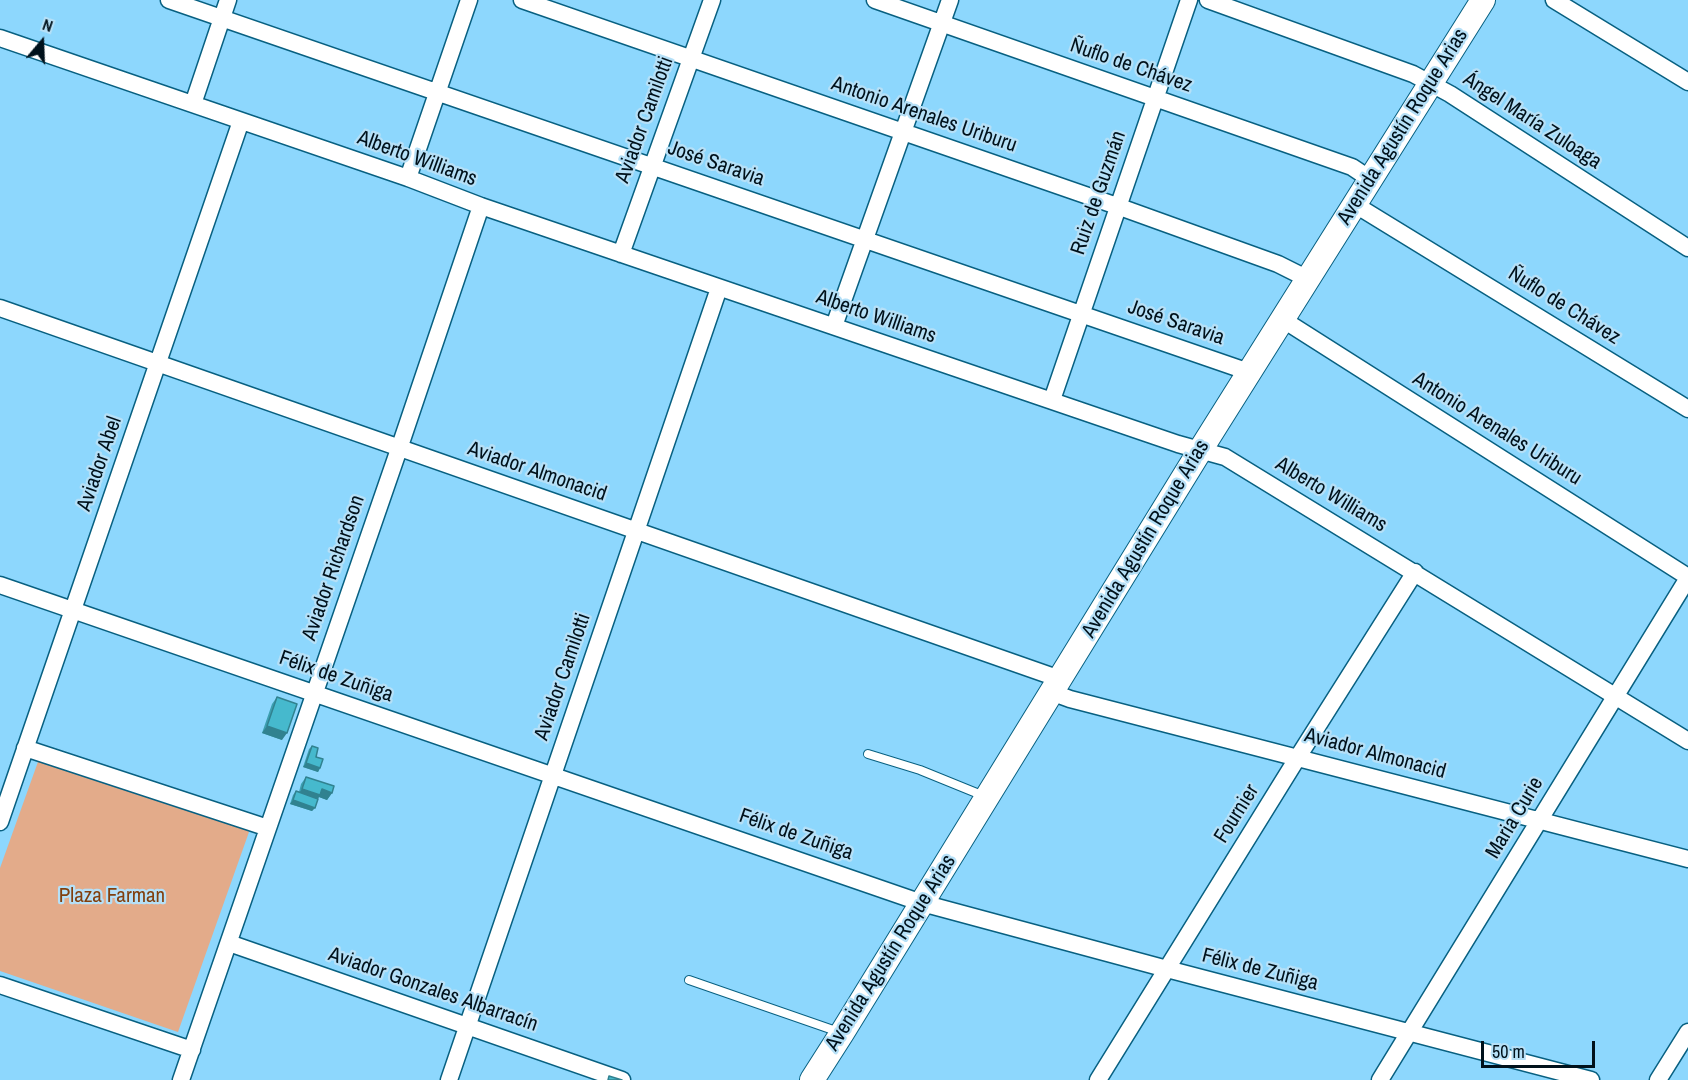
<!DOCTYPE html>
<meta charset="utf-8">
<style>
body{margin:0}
#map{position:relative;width:1688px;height:1080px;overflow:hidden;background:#8dd7fd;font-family:"Archivo Narrow",sans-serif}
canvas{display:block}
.north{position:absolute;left:12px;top:12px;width:60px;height:60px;-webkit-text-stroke:4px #b6e0f7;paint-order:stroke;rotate:19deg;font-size:16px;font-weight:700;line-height:24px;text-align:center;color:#00111b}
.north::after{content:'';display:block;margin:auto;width:21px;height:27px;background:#00111b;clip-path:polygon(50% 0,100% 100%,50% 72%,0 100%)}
.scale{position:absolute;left:1481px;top:1041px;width:114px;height:27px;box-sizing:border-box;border:3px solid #00111b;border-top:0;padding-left:8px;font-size:18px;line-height:21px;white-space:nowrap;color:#00111b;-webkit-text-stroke:4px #b6e0f7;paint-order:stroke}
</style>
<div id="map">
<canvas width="1688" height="1080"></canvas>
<div class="north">N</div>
<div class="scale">50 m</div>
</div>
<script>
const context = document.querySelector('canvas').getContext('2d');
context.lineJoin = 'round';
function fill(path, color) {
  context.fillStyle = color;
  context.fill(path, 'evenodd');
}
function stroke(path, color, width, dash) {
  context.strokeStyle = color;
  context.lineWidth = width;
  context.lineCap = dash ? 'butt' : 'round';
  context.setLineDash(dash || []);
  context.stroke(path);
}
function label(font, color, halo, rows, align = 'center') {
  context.font = font + ' "Archivo Narrow",sans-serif';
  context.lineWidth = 4.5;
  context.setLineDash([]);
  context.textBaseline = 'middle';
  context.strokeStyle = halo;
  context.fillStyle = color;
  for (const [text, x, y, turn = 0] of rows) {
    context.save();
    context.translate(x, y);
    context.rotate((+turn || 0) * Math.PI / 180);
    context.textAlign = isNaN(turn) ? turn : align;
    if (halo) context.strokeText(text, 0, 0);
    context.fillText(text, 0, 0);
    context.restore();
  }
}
const green = new Path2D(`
 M39,759L244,826L249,832L178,1032L0,971V868Z`);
const service = new Path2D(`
 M868,754L920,770L984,796
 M689,980L839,1032`);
const minor = new Path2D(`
 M169,0L1249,372
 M522,0L1117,206L1278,264L1308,279
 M875,0L1352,167L1370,179
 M1208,0L1413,74L1450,94L1688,248
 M1554,0L1688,82
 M0,38L408,178L481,206L1178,444L1225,457L1688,741
 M193,104L228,0
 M408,178L469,0
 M1354,204L1688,409
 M621,254L712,0
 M0,308L1060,679
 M1282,319L1688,577
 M834,326L950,0
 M1052,400L1189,0
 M0,585L922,903L1167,969L1591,1080
 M1051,692L1070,699L1688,859
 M25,748L268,828
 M0,822L241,121
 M229,943L622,1080
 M0,985L192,1050
 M181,1080L399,449L481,206
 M449,1080L719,288
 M1098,1080L1298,757L1415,572
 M1380,1080L1688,578
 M1658,1080L1688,1032`);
const secondary = new Path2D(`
 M812,1080L842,1033L1201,449L1483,0`);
const wall = new Path2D(`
 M277,697L282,740L262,733L272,704Z
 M312,746L320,768L318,772L303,767L309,749Z
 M306,777L332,793L327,800L319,797L312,811L290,804L293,795L296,791L299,792L301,784Z`);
const shadedWall = new Path2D(`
 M267,726L287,733L282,740L262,733Z
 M306,763L320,768L318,772L303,767Z
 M302,789H322L332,793L327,800L319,797L315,802L297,796Z
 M293,800L315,808L312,811L290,804Z`);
const building = new Path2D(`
 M277,697L297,704L287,733L267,726Z
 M312,746L318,748L316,757L323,759L320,768L306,763Z
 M306,777L334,786L332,793L322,789L320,795L302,789Z
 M296,791L318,799L315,808L293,800Z
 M609,1076L622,1080H608Z`);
const streetNames = [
 ["Ñuflo de Chávez",1131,66,19],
 ["Antonio Arenales Uriburu",924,115,19],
 ["Aviador Camilotti",645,120,-70],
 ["Ángel María Zuloaga",1532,121,33],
 ["Avenida Agustín Roque Arias",1403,127,-58],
 ["Alberto Williams",417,159,20],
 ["José Saravia",716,164,19],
 ["Ruiz de Guzmán",1099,193,-71],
 ["Ñuflo de Chávez",1564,306,32],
 ["Alberto Williams",876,317,19],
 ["José Saravia",1176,323,19],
 ["Antonio Arenales Uriburu",1497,429,32],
 ["Aviador Abel",100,464,-71],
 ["Aviador Almonacid",537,472,19],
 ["Alberto Williams",1331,495,31],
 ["Avenida Agustín Roque Arias",1146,539,-59],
 ["Aviador Richardson",334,568,-71],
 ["Félix de Zuñiga",336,677,19],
 ["Aviador Camilotti",563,677,-71],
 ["Aviador Almonacid",1375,754,15],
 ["Fournier",1237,814,-58],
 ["Maria Curie",1515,818,-59],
 ["Félix de Zuñiga",796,835,19],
 ["Avenida Agustín Roque Arias",891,953,-58],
 ["Félix de Zuñiga",1260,970,14],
 ["Aviador Gonzales Albarracín",433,990,19]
];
const parkNames = [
 ["Plaza Farman",112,896]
];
fill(green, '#e3ab8a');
stroke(service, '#086081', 10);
stroke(minor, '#086081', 19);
stroke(secondary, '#086081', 26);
stroke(service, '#fff', 8);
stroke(minor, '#fff', 16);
stroke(secondary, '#fff', 24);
fill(wall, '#3c9fb0');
fill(shadedWall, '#318290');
fill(building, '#46b9cd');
stroke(building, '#318290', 1.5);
label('21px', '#00111b', '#b6e0f7', streetNames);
label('21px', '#813f0d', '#b6e0f7', parkNames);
</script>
